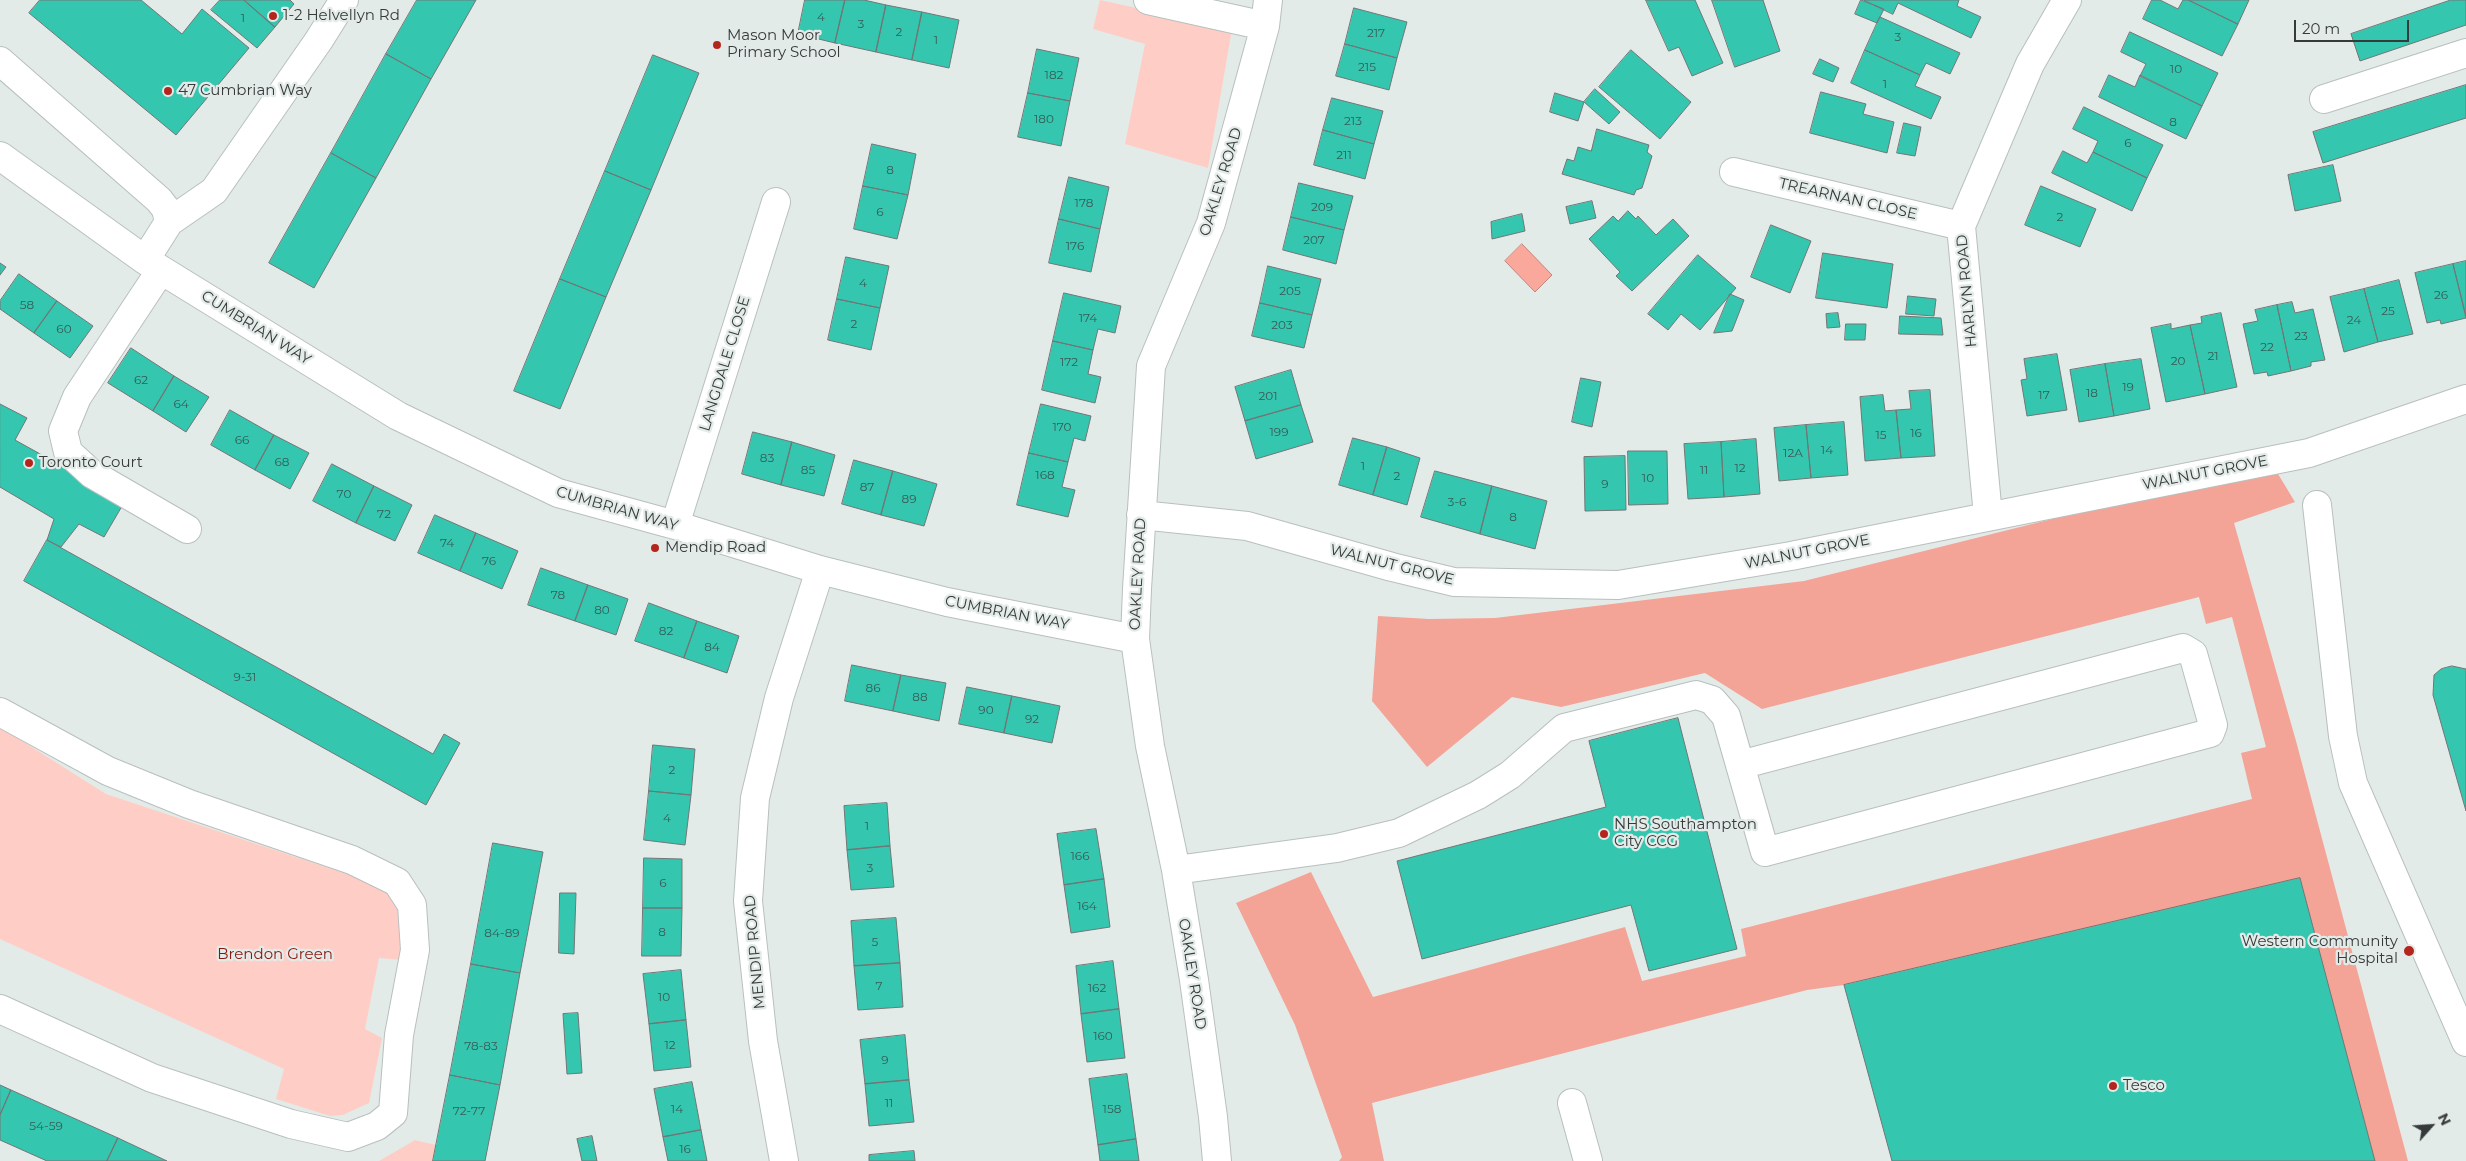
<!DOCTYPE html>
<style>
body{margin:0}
#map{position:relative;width:2466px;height:1161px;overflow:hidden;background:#e3ebe9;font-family:Montserrat,sans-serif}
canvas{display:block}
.north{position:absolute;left:2406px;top:1101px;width:50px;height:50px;-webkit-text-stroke:4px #e3ebe9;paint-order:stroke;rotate:64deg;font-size:14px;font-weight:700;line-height:20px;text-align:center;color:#373a3a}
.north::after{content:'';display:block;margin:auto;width:18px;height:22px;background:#373a3a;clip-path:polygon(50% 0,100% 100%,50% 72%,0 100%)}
.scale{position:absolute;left:2294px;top:20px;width:115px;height:22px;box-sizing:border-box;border:2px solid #373a3a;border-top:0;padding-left:6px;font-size:15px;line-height:18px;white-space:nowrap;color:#373a3a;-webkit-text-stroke:4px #e3ebe9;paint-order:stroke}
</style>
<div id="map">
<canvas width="2466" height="1161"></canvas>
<div class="north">N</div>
<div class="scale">20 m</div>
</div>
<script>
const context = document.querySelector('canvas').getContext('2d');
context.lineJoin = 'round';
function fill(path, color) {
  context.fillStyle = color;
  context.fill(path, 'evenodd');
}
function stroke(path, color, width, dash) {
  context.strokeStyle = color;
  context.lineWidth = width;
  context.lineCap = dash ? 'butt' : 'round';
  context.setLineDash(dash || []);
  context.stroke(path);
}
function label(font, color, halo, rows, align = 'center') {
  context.font = font + ' Montserrat,sans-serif';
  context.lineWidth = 4.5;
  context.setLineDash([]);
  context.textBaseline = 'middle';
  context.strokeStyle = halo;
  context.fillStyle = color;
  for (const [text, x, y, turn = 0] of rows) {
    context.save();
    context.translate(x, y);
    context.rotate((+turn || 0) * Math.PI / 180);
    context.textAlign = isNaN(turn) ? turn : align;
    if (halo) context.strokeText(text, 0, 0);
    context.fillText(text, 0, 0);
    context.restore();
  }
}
const green = new Path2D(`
 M1100,0L1232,29L1208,168L1125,144L1145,44L1093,29Z
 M0,727L106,794L374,883L392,895L401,913V960L379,958L365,1029L382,1038L369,1103L343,1115L330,1116L276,1099L284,1069L0,939Z
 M415,1140L436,1145L433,1161H379Z`);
const forest = new Path2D(`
 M2272,464L2295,502L2234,523L2296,741L2408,1161H2375L2300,879L1844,985L1807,990L1372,1103L1384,1161H1339L1342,1157L1295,1025L1236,903L1311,872L1373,997L1625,927L1642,981L1746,956L1741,929L2252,799L2241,753L2266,747L2232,617L2206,624L2199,597L1762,709L1705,673L1561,707L1512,697L1427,767L1372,701L1378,616L1429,619L1495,618L1804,581Z`);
const water = new Path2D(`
 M1522,244L1552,275L1535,292L1505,261Z`);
const building = new Path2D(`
 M40,0H141L182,34L202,9L249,48L176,135L29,13Z
 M220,0H244L275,27L257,48L211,10Z
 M244,0H290L294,4L275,27Z
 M417,0H476L431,79L386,54Z
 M805,0H845L835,43L798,34Z
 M845,0H864L886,5L876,52L835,43Z
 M1646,0H1695L1723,63L1692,76L1679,47L1669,51Z
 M1712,0H1763L1780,51L1735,67Z
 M1861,0L1884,9L1877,23L1855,14Z
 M1864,0H1959L1957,6L1981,17L1971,38L1898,3L1893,14Z
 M2152,0H2160L2178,9L2183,0H2188L2238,24L2222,56L2143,19Z
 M2189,0H2249L2238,24Z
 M2451,0H2466V25L2360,61L2351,34Z
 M886,5L922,12L912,60L876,52Z
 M1354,8L1407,22L1397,58L1345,44Z
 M922,12L959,20L949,68L912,60Z
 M1880,17L1960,53L1950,74L1926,63L1920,75L1865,50Z
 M2130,32L2218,73L2202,106L2140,76L2146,64L2121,52Z
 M1345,44L1397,58L1389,90L1336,76Z
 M1037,49L1079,58L1070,101L1028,93Z
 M1631,50L1691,102L1660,139L1599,87Z
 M1865,50L1920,75L1915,86L1941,97L1931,119L1851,83Z
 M386,54L431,79L376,178L331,153Z
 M653,55L699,73L651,190L605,171Z
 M1820,59L1839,68L1833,82L1813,74Z
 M2109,75L2135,87L2140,75L2202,106L2186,139L2099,97Z
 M2466,85V118L2323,163L2313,132Z
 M1595,89L1620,112L1609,124L1584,102Z
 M1821,92L1866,104L1863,114L1894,122L1887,153L1810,133Z
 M1028,93L1070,101L1061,146L1018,137Z
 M1555,93L1584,102L1578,121L1550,112Z
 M1332,98L1383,111L1374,144L1323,130Z
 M2084,107L2163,145L2147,178L2093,152L2098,141L2073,129Z
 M1904,123L1921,127L1915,156L1897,153Z
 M1597,129L1649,145L1647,152L1652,156L1642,188L1636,190L1634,195L1562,174L1567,159L1574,161L1578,147L1591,151Z
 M1323,130L1374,144L1365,179L1314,165Z
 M872,144L916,154L908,195L863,186Z
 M2063,151L2087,163L2093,152L2147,178L2132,211L2052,173Z
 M331,153L376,178L314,288L269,263Z
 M2333,165L2341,201L2295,211L2288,175Z
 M605,171L651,190L606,297L560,279Z
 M1069,177L1109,187L1100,229L1059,219Z
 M1299,183L1353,196L1344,230L1291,217Z
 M863,186L908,195L897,239L854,229Z
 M2041,186L2096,209L2080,247L2025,225Z
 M1592,201L1596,218L1570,224L1566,207Z
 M1628,211L1636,219L1638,216L1656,235L1673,219L1689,236L1632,291L1616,276L1620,272L1589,239L1613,216L1618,221Z
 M1522,214L1525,231L1492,239L1491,222Z
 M1291,217L1344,230L1336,264L1283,250Z
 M1059,219L1100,229L1091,272L1049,263Z
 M1771,225L1811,241L1790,293L1751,277Z
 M1823,253L1893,264L1887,308L1816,298Z
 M1698,255L1736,288L1700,330L1681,314L1668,330L1648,314Z
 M846,257L889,266L880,308L837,299Z
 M2466,261V316L2453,264Z
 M0,263L6,267L0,275Z
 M2453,264L2466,318L2441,324L2440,320L2427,323L2415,273Z
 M1268,266L1321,279L1312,315L1260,303Z
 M19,274L57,301L34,333L0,309V301Z
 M560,279L606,297L560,409L514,391Z
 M2399,280L2413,334L2378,342L2364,289Z
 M2364,289L2378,342L2344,352L2330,297Z
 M1064,293L1121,306L1115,333L1098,329L1093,350L1053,341Z
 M1730,294L1744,300L1732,331L1714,333Z
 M1908,296L1936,299L1934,316L1906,314Z
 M837,299L880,308L871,350L828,340Z
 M57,301L93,326L70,358L34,333Z
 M2292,302L2295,313L2313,309L2325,360L2311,362V366L2291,371L2277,305Z
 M1260,303L1312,315L1304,348L1252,336Z
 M2277,305L2291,371L2268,376L2267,372L2254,374L2243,324L2258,321L2255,310Z
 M1838,313L1840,327L1827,328L1826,314Z
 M2221,313L2237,387L2205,394L2190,325L2202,323L2201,317Z
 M1900,316L1941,318L1943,335L1899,334Z
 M1846,324H1866L1865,340H1845Z
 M2171,324V329L2190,325L2205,394L2166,402L2151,328Z
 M1053,341L1093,350L1088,374L1101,377L1095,403L1042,390Z
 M131,348L174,376L153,411L108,383Z
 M2057,354L2067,410L2027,416L2021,380L2027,379L2024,359Z
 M2141,359L2150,409L2114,416L2105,364Z
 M2105,364L2114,416L2079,422L2070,370Z
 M1291,370L1301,405L1245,421L1235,387Z
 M174,376L209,397L186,432L153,411Z
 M1581,378L1601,382L1592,427L1572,422Z
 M1930,390L1935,456L1901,458L1896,410L1911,409L1909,391Z
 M1883,395L1885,411L1896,410L1901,458L1865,461L1860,397Z
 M0,404L27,418L15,440L125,501L104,537L79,524L61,547L47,540L54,519L0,487Z
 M1041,404L1091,416L1085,441L1074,438L1068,462L1029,453Z
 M1301,405L1313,442L1256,459L1245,421Z
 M230,410L274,435L255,470L211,445Z
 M1844,422L1848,475L1811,478L1806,425Z
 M1806,425L1811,478L1779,481L1774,428Z
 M753,432L792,442L781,485L742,474Z
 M274,435L309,453L290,489L255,470Z
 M1353,438L1387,447L1373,495L1339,485Z
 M1756,439L1760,494L1724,497L1721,442Z
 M792,442L835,455L824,496L781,485Z
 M1721,442L1724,497L1688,499L1684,444Z
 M1387,447L1420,458L1407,505L1373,495Z
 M1628,451H1667L1668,504L1629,505Z
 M1029,453L1068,462L1062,487L1075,490L1068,517L1017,505Z
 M1625,456L1626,510L1585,511L1584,457Z
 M854,460L893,471L881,515L842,504Z
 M332,464L374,486L356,523L313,501Z
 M893,471L937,484L924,526L881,515Z
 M1435,471L1492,486L1480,534L1421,517Z
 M374,486L412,505L395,541L356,523Z
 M1492,486L1547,501L1535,549L1480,534Z
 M435,515L476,533L460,571L418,553Z
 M476,533L518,551L502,589L460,571Z
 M47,540L433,754L444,734L460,743L426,805L24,581Z
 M541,568L588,585L575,621L528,605Z
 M588,585L628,599L616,635L575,621Z
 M649,603L697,621L684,658L635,641Z
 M697,621L739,636L727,673L684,658Z
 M852,665L901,675L893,711L845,701Z
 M2452,666L2466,669V811L2433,695L2434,675L2441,669Z
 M901,675L946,683L939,721L893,711Z
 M967,687L1012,696L1004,733L959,724Z
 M1012,696L1060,706L1052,743L1004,733Z
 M1678,718L1737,949L1649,971L1631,905L1422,959L1397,861L1606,807L1589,741Z
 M653,745L695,749L691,795L649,791Z
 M649,791L691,795L685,845L644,840Z
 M887,803L890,846L847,850L844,806Z
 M1096,829L1104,879L1064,885L1057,834Z
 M493,843L543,852L520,973L471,964Z
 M890,846L894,887L851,890L847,850Z
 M644,858L682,859V908H643Z
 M2300,878L2375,1161H1892L1844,985Z
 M1104,879L1110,927L1071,933L1064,885Z
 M560,893H576L574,954L559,953Z
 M643,908H682L681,956H642Z
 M896,918L900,963L854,966L851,921Z
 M1113,961L1119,1009L1081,1014L1076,966Z
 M900,963L903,1007L858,1010L854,966Z
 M471,964L520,973L500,1085L450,1075Z
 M681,970L686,1020L649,1024L643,974Z
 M1119,1009L1125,1058L1087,1062L1081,1014Z
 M578,1013L582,1073L567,1074L563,1014Z
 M686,1020L691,1067L654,1071L649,1024Z
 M905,1035L909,1080L865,1084L860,1040Z
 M1127,1074L1136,1139L1098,1145L1089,1079Z
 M450,1075L500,1085L485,1161H433Z
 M909,1080L914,1122L869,1126L865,1084Z
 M692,1082L701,1130L663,1137L654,1089Z
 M0,1085L11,1090L0,1115Z
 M11,1090L118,1138L107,1161H47L0,1140V1115Z
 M701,1130L707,1161H668L663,1137Z
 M592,1136L597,1161H582L577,1139Z
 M118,1138L167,1161H107Z
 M1136,1139L1139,1161H1100L1098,1145Z
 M914,1151L915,1161H869V1155Z`);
const minor = new Path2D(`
 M1148,0L1265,26
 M0,61L159,200L166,209L169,222L145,260
 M2324,99L2466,53
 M0,156L145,260L398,416L558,493L675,525L820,570L947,602L1135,639
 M1734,172L1961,226
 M169,222L214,191L319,40L344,0
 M161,270L77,397L63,431L68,452L92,474L187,529
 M2317,505L2343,736L2353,783L2466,1042
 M1141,515L1247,526L1392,567L1454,582L1618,585L1791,556L2309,453L2466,399
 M1988,516L1961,226L2030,64L2067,0
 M675,525L776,202
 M0,712L108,771L189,804L352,860L397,882L412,905L415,950L399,1035L393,1113L377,1126L348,1137L291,1124L152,1078L0,1009
 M1176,870L1337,848L1399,833L1478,795L1510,775L1564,728L1696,695L1712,700L1726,716L1765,852L2210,733L2213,725L2193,654L2183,648L1740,765
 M1572,1103L1588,1161
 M784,1161L763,1041L748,901L755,798L779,698L820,570
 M1217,1161L1213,1117L1194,980L1176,870L1150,746L1135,639L1137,589L1151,366L1211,223L1265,26L1268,0`);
const markers = [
 [273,16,5,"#b4251c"],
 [717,45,5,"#b4251c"],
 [168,91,5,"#b4251c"],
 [29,463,5,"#b4251c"],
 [655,548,5,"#b4251c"],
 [1604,834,5,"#b4251c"],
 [2409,951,6,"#b4251c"],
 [2113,1086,5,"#b4251c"]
];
const numberNames = [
 ["4",821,17],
 ["1",243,18],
 ["3",861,24],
 ["2",899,32],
 ["217",1376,33],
 ["3",1898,37],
 ["1",936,40],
 ["215",1367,67],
 ["10",2176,69],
 ["182",1054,75],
 ["1",1885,84],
 ["180",1044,119],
 ["213",1353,121],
 ["8",2173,122],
 ["6",2128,143],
 ["211",1344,155],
 ["8",890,170],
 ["178",1084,203],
 ["209",1322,207],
 ["6",880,212],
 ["2",2060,217],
 ["207",1314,240],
 ["176",1075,246],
 ["4",863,283],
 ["205",1290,291],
 ["26",2441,295],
 ["58",27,305],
 ["25",2388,311],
 ["174",1088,318],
 ["24",2354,320],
 ["2",854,324],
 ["203",1282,325],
 ["60",64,329],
 ["23",2301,336],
 ["22",2267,347],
 ["21",2213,356],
 ["20",2178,361],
 ["172",1069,362],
 ["62",141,380],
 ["19",2128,387],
 ["18",2092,393],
 ["17",2044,395],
 ["201",1268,396],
 ["64",181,404],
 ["170",1062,427],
 ["199",1279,432],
 ["16",1916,433],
 ["15",1881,435],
 ["66",242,440],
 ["14",1827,450],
 ["12A",1793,453],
 ["83",767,458],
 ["68",282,462],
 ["1",1363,466],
 ["12",1740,468],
 ["85",808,470],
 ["11",1704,470],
 ["168",1045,475],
 ["2",1397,476],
 ["10",1648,478],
 ["9",1605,484],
 ["87",867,487],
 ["70",344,494],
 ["89",909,499],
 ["3-6",1457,502],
 ["72",384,514],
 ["8",1513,517],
 ["74",447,543],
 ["76",489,561],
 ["78",558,595],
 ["80",602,610],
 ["82",666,631],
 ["84",712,647],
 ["9-31",245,677],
 ["86",873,688],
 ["88",920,697],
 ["90",986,710],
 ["92",1032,719],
 ["2",672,770],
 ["4",667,818],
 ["1",867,826],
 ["166",1080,856],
 ["3",870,868],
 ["6",663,883],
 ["164",1087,906],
 ["8",662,932],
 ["84-89",502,933],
 ["5",875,942],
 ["7",879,986],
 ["162",1097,988],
 ["10",664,997],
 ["160",1103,1036],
 ["12",670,1045],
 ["78-83",481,1046],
 ["9",885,1060],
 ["11",889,1103],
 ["14",677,1109],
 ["158",1112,1109],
 ["72-77",469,1111],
 ["54-59",46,1126],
 ["16",685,1149]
];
const poiNames = [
 ["1-2 Helvellyn Rd",283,16],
 ["Mason Moor",727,36],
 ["Primary School",727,53],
 ["47 Cumbrian Way",178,91],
 ["Toronto Court",39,463],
 ["Mendip Road",665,548],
 ["NHS Southampton",1614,825],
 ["City CCG",1614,842],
 ["Western Community",2398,942,"right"],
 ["Hospital",2398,959,"right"],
 ["Tesco",2123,1086]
];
const streetNames = [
 ["OAKLEY ROAD",1221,182,-73],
 ["TREARNAN CLOSE",1848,199,13],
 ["HARLYN ROAD",1967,291,-95],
 ["CUMBRIAN WAY",256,328,32],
 ["LANGDALE CLOSE",725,364,-73],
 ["WALNUT GROVE",2205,473,-11],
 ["CUMBRIAN WAY",617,509,16],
 ["WALNUT GROVE",1807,552,-11],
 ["WALNUT GROVE",1392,565,14],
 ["OAKLEY ROAD",1138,574,-87],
 ["CUMBRIAN WAY",1007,613,11],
 ["MENDIP ROAD",755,952,-95],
 ["OAKLEY ROAD",1192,974,81]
];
const parkNames = [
 ["Brendon Green",275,955]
];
fill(green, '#fecec6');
fill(forest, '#f4a397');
fill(water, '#f9a89b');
stroke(water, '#bf877e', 1);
fill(building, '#35c6b0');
stroke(building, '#707775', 1);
stroke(minor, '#b8c0be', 30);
stroke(minor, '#fff', 28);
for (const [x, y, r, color] of markers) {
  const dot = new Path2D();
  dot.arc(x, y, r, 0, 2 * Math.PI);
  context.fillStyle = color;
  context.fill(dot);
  stroke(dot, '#e3ebe9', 2);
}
label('12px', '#365d58', null, numberNames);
label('15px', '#373a3a', '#e3ebe9', poiNames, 'left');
label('15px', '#373a3a', '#e3ebe9', streetNames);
label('15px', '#8b150f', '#e3ebe9', parkNames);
</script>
